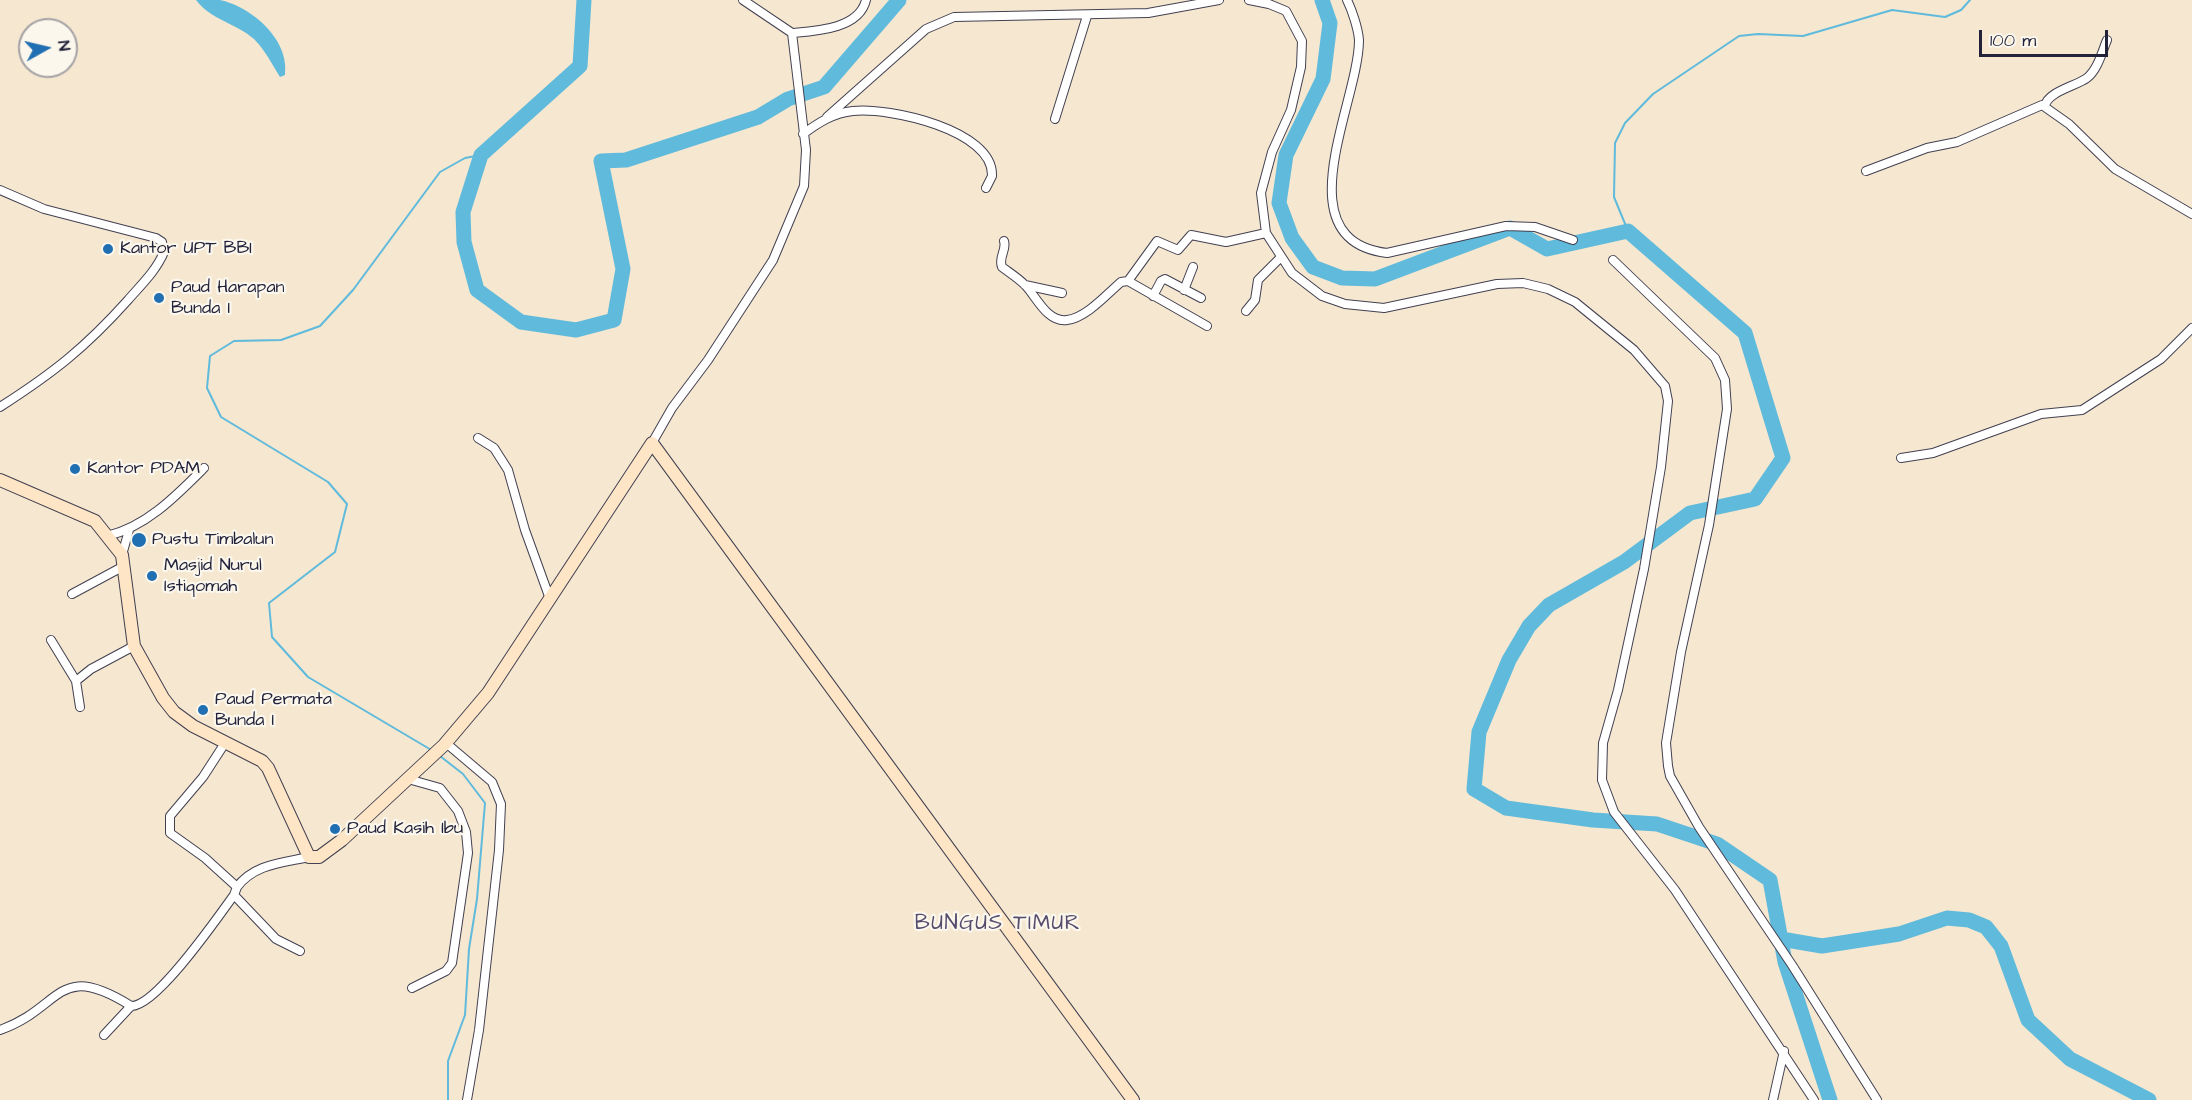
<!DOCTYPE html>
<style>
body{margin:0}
#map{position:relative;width:2192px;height:1100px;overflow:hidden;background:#f5e7d0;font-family:"Architects Daughter",sans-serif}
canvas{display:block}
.north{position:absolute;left:18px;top:18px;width:60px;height:60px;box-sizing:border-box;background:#fbf7ec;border:2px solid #a4a2a5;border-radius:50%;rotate:82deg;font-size:16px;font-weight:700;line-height:24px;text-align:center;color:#22223b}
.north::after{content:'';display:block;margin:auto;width:21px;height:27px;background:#1f6fb2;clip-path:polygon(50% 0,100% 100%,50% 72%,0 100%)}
.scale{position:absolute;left:1979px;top:30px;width:129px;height:27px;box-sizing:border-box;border:3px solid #22223b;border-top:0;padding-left:8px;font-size:18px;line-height:21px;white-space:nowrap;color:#22223b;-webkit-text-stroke:4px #fbf7ec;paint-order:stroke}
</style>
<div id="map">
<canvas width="2192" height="1100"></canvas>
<div class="north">N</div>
<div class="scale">100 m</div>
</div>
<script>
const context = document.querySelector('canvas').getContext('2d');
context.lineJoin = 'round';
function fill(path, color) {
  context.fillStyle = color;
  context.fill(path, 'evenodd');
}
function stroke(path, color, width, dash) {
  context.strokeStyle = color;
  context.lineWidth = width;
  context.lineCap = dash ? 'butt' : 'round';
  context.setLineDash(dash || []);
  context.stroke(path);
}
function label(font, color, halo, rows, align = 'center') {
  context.font = font + ' "Architects Daughter",sans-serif';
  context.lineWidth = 4.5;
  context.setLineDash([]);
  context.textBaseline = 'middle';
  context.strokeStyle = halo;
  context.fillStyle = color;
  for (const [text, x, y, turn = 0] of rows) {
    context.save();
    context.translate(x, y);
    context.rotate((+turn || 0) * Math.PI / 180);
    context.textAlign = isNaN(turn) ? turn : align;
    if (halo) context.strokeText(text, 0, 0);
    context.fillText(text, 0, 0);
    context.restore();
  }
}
const water = new Path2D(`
 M196,0C204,0 213,0 220,0C252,7 290,40 285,75L280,77C272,64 265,50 254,39C236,23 211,20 196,0Z`);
const stream = new Path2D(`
 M1628,231L1614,197L1615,143L1625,123L1653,94L1739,36L1758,34L1803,36L1892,10L1945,17L1961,10L1970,0
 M433,751L308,677L272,637L269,603L335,552L347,504L328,482L221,417L207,388L210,356L234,341L281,340L320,326L353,290L440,172L465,158L481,155
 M440,756L463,774L485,803L477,899L469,949L465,1015L448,1061V1100`);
const river = new Path2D(`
 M584,0L580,66L481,155L463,212L464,242L477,290L521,322L576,330L614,320L623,269L601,161L626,160L758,117L788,99L824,87L899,0
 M1322,0L1330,23L1323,79L1286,155L1279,203L1292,238L1313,267L1342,278L1375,279L1510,228L1547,249L1628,231L1745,333L1783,458L1755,499L1690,513L1624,562L1549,605L1529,626L1509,660L1479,732L1474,789L1506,808L1593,820L1657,824L1717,844L1770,880L1785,962L1830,1100
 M1781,939L1822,946L1899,934L1947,918L1969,920L1986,927L2001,946L2028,1020L2070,1059L2149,1100`);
const street = new Path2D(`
 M743,0L792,33C816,31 859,29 866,0
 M1249,0L1269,4L1286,11L1302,41L1301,67L1291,110L1272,152L1261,193L1266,233L1292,273L1322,296L1345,304L1384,308L1497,284L1523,283L1548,289L1575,302L1634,350L1665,386L1668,401L1661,467L1644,569L1618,690L1603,743L1602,780L1614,812L1675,890L1814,1100
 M1347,0C1352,10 1358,28 1359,40C1359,102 1282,240 1387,253L1506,226L1535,227L1573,240
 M2045,106C2047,92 2076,86 2087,78C2098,69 2102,52 2107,40
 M827,117L926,29L954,17L1148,13L1219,0
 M1055,119L1087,16
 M803,134C818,123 833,113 853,111C889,107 994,130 992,176L986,188
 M1866,171L1927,148L1957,142L2042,105L2069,124L2115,169L2192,214
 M0,190L44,209L156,238L162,242L164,252C156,271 141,285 128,300C85,348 53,373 0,407
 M1004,241C1007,250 998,257 1002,267C1010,273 1018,278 1025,285C1036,296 1047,323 1067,320C1086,318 1107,294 1121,282L1128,281L1207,326
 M1613,260L1715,358L1725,380L1727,409L1709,525L1681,652L1666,743L1668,766L1670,776L1699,827L1792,965L1877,1100
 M1128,281L1157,241L1178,250L1191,235L1226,242L1266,233
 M1025,285L1062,293
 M1184,290L1193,267
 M1153,296L1161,281L1165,279L1201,298
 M1246,311L1255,300L1258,280L1280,258
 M478,438L494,448L508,470L525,530L550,599
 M652,443L672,408L708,360L773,260L804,186L806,150L792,33
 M1901,458L1933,453L2041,414L2082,410L2161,359L2192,328
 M107,536C146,527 176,496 204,468
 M122,555L129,530
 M72,594L124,566
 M51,640L76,681L91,669L134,646
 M76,681L80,707
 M225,743L203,777L170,816V833L205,858L237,887L234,895L276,939L300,951
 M446,743L492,782L501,804L499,850L479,1030L467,1100
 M408,779L440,788L458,811L466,832L468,853L452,963L446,971L412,988
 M237,887C254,864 282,863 309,857
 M0,1030C63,1008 56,959 131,1006C156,1007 218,917 234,895
 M104,1035L131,1006
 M1773,1100L1784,1051`);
const secondary = new Path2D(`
 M0,480L95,521L122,555L134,646L163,698L174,712L193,726L262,761L268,768L309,857H319L342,840L444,745L488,693L652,443L1133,1100`);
const markers = [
 [108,249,6,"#1f6fb2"],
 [159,298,6,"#1f6fb2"],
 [75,469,6,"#1f6fb2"],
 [139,540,8,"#1f6fb2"],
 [152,576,6,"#1f6fb2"],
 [203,710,6,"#1f6fb2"],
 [335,829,6,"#1f6fb2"]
];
const poiNames = [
 ["Kantor UPT BBI",120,249],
 ["Paud Harapan",171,288],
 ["Bunda I",171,309],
 ["Kantor PDAM",87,469],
 ["Pustu Timbalun",152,540],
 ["Masjid Nurul",164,566],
 ["Istiqomah",164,587],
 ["Paud Permata",215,700],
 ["Bunda I",215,721],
 ["Paud Kasih Ibu",347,829]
];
const quarterNames = [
 ["BUNGUS TIMUR",998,925]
];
fill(water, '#5fbadc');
stroke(stream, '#5fbadc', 2);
stroke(river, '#5fbadc', 15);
stroke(street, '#424051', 10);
stroke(secondary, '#424051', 14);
stroke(street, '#fff', 8);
stroke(secondary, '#fee5c5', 12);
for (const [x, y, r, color] of markers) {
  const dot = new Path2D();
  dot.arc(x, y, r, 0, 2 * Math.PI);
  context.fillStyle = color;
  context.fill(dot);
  stroke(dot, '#fbf7ec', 2);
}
label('18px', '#22223b', '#fbf7ec', poiNames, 'left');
context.letterSpacing = '1.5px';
label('21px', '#564c6d', '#fbf7ec', quarterNames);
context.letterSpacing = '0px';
</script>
